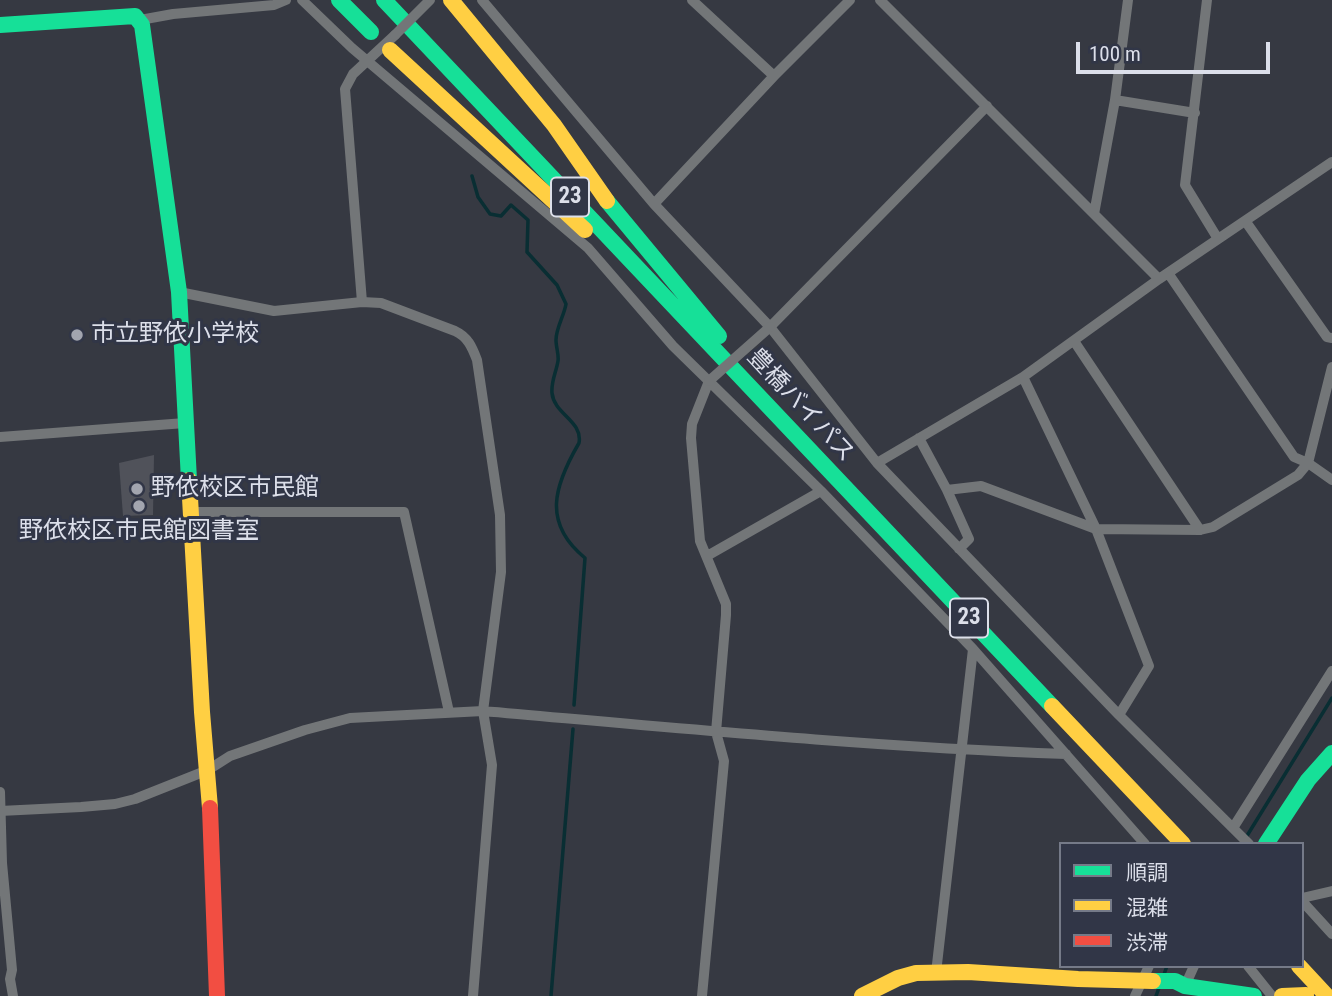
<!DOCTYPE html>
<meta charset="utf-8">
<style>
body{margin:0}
#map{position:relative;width:1332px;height:996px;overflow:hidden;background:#363942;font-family:"Roboto Condensed","Noto Sans JP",sans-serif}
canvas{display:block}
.legend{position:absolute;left:1059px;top:842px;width:245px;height:126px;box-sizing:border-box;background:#313647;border:2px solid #757a88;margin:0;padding:9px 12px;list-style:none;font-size:21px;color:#dcdfea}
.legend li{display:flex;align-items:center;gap:14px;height:35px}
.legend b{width:35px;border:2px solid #757a88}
.scale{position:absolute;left:1076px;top:42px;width:194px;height:32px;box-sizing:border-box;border:4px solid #dcdfea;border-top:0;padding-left:9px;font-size:21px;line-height:24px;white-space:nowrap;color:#dcdfea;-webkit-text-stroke:5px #313647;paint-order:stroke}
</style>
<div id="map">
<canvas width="1332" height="996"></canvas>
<ul class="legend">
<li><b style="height:9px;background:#16e098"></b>順調</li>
<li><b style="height:9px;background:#ffcf43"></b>混雑</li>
<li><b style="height:9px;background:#f24e42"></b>渋滞</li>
</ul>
<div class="scale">100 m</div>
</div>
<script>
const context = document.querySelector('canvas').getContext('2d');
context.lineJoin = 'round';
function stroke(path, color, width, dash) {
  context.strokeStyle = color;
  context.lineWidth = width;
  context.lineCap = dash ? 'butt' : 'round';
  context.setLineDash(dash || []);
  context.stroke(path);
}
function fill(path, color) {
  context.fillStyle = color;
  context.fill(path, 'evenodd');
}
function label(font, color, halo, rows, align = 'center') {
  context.font = font + ' "Roboto Condensed","Noto Sans JP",sans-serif';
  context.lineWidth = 6;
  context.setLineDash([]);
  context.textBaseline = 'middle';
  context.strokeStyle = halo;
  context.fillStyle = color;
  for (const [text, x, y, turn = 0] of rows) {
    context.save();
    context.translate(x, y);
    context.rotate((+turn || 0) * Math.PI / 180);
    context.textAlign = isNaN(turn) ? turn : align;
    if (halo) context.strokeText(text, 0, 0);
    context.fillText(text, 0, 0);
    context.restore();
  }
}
const stream = new Path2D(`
 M472,176L478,197L490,214L501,216L511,205L528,220L527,252L557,285L566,304C564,316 556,328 556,340C556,347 559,355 558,361C556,373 551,381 552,393C554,414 583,421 579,443C554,486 542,523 585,558L574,705
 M1245,839L1332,698
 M1163,977L1167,966
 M551,996L573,729
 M1156,996L1160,985`);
const building = new Path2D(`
 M154,455L153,515L123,516L119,463Z`);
const street = new Path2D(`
 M302,0L352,48L588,248L673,346L821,491L973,649L1145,844
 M482,0L654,204L770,327L877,463L1119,715L1249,844
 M692,0L774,76
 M880,0L1159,279
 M1207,0L1185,185L1218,239
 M140,20L173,14L274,5L286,0
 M1115,100L1195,113
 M654,204L774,76L850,0
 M1094,214L1115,100L1128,0
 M1246,222L1327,337L1332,338
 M1168,273L1294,457L1308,463L1332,480
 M179,292L274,311L362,302L381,303L455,331C468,337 472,347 477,360L500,515L501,572L483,711L492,765L473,996
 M362,302L345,89L353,74L395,35
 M770,327L987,106
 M1074,341L1200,530
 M1023,377L1096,529L1149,666L1119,715
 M0,437L185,423
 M919,438L947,490L969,539L959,549
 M877,463L1023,377L1159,279L1332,162
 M947,490L981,486L1096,529L1200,530L1213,527L1298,475L1308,463L1332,367
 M190,512H404L449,712
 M707,556L821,491
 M0,792L2,863L12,970L10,979L13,996
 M0,811L81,807L115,804L135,799L208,770L230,756L305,730L350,718L483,711C677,728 871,747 1066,754
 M1233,828L1332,671
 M1302,898L1332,891
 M1302,901L1332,934
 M1248,966L1272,996
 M936,973L973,649
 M1185,986L1194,966
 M702,996L724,761L716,732L726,615V604L700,541L691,438L692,424L709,381
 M1135,996L1149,966`);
const fast = new Path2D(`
 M339,0L371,32
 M384,0L1052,706
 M0,25L135,16L142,25L179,292L189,480
 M607,201L719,336
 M1266,844L1308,780L1332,753
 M1153,981H1175L1185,986L1254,996`);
const slow = new Path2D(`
 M451,0L554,125L607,201
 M390,50L585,230
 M189,480L202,712L210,808
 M1052,706L1183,844
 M1299,966L1327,996
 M862,996L898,978L916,973L968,972L1078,979L1153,981
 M1282,996L1306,995`);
const jam = new Path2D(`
 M210,808L217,996`);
const streetBridge = new Path2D(`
 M395,35L430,0
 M709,381L770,327`);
const markers = [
 [77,335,7,"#a2a5af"],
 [137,489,7,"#a2a5af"],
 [139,506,7,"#a2a5af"]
];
const shields = [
 [570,197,38],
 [969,618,38]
];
const shieldNames = [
 ["23",570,197],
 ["23",969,618]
];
const poiNames = [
 ["市立野依小学校",91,335],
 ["野依校区市民館",151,489],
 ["野依校区市民館図書室",139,532,"center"]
];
const streetNames = [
 ["豊橋バイパス",800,406,47]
];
stroke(stream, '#092e33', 3.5);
fill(building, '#50525a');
stroke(street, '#737678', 10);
stroke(fast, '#16e098', 16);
stroke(slow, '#ffcf43', 16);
stroke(jam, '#f24e42', 16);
stroke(streetBridge, '#737678', 10);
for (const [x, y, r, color] of markers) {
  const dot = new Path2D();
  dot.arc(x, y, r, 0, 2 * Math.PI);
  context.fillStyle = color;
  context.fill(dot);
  stroke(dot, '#313647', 2.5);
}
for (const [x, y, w] of shields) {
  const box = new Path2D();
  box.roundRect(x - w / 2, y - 19.5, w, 39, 5);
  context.fillStyle = '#313647';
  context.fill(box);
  stroke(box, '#dcdfea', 2);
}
label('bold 23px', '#dcdfea', null, shieldNames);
label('24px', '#dcdfea', '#313647', poiNames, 'left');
label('24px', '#dcdfea', '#313647', streetNames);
</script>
